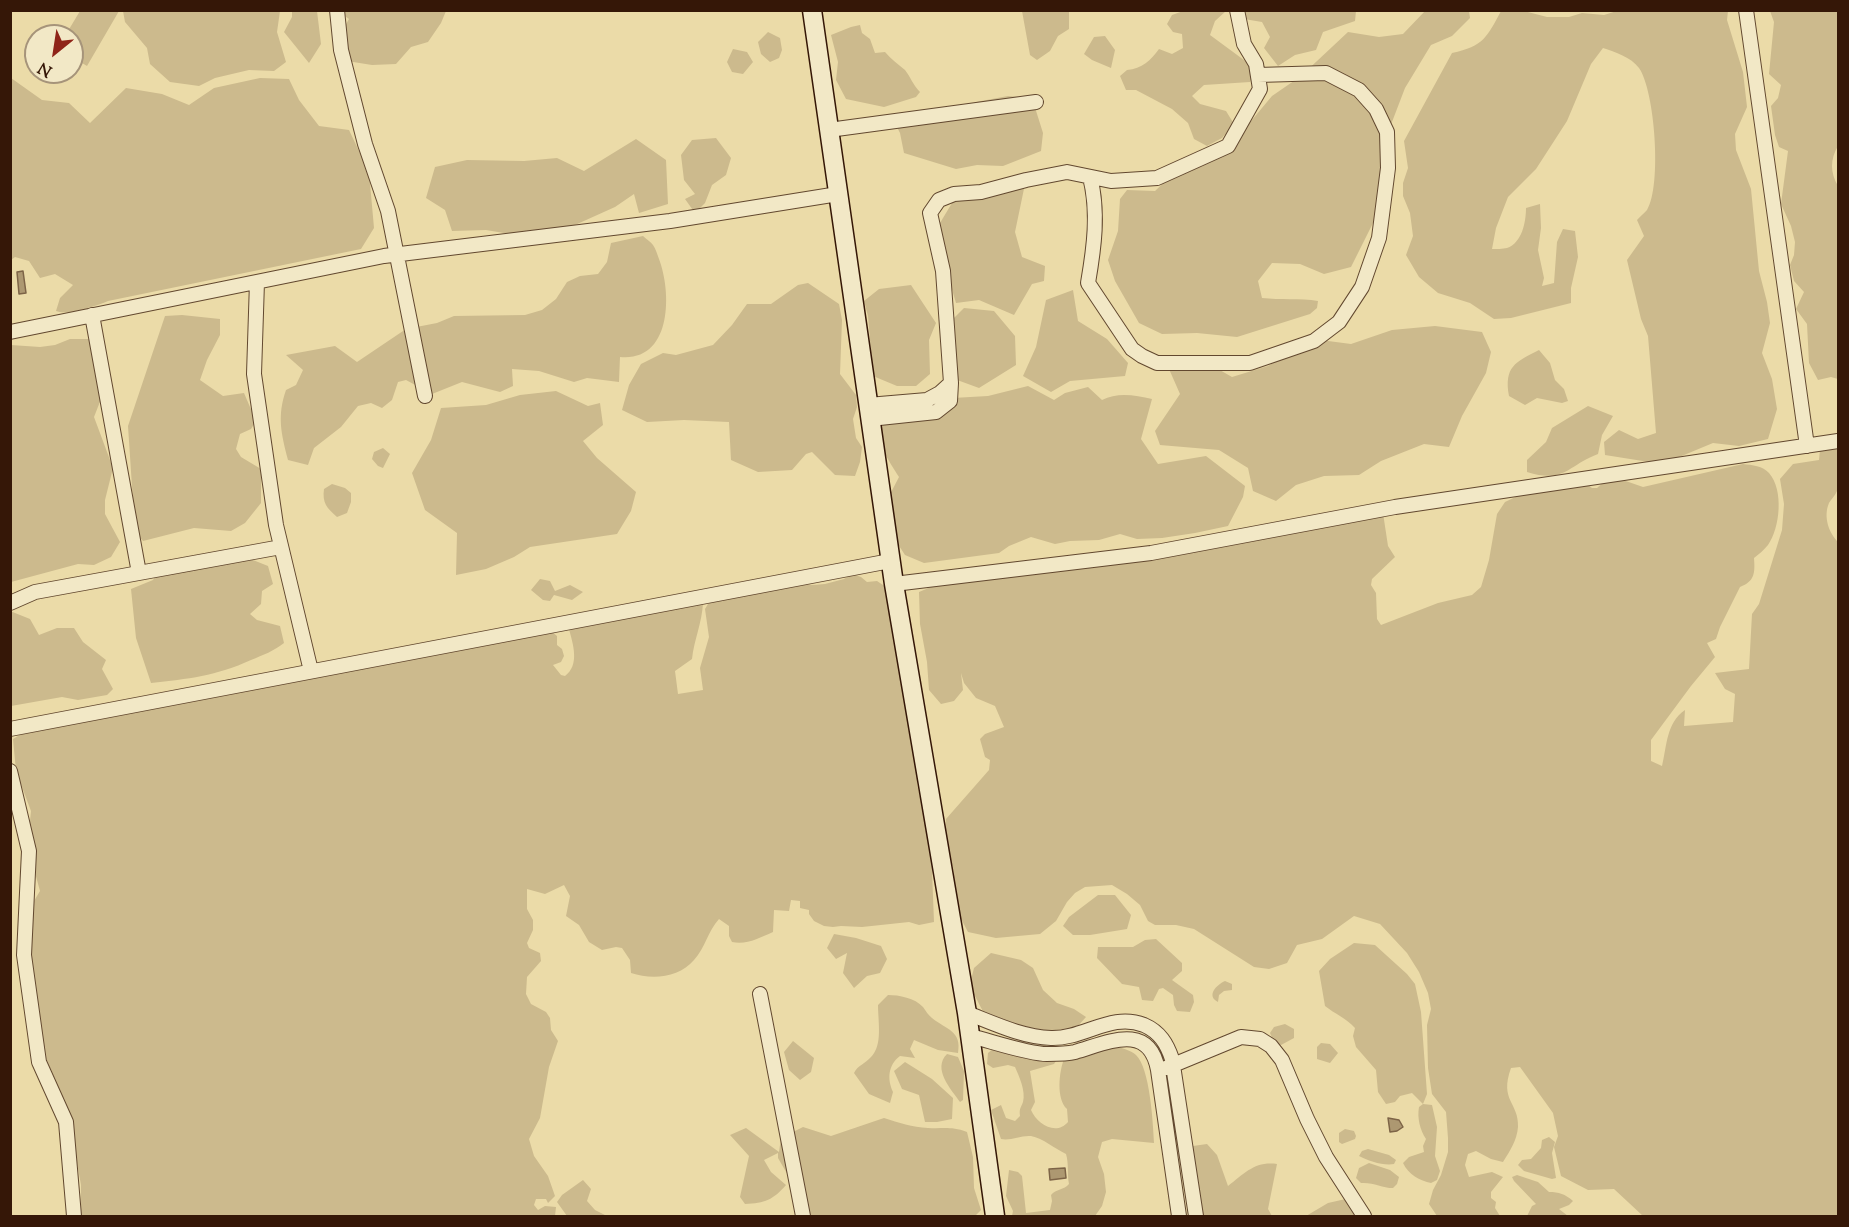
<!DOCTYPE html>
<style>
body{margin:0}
#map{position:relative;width:1849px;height:1227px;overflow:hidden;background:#ebdba8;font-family:"Sorts Mill Goudy",serif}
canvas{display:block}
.frame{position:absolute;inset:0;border:12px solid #351707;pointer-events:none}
.north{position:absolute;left:24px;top:24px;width:60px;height:60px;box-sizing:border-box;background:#f2e8c6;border:2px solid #a6947a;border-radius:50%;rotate:210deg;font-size:16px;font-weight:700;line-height:24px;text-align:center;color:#351707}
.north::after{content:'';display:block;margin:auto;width:21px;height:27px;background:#8f2418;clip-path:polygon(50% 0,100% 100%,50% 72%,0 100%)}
</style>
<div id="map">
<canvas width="1849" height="1227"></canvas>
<div class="frame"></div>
<div class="north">N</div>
</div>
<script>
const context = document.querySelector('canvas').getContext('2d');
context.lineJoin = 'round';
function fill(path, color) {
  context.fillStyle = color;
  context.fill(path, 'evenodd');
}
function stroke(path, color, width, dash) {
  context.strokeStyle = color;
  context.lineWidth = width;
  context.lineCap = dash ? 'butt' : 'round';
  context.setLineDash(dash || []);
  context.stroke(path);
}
const green = new Path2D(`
 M1186,10L1226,11L1215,21L1210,35L1248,63L1254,73L1250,82L1204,85L1192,96L1200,104L1226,111L1234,124L1222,138L1207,146L1194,139L1188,123L1172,109L1136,90H1126L1120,76L1127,70C1142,69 1151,60 1159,49L1172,54L1183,48L1182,34L1173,32L1167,24L1172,15Z
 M1620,10L1728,11L1727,20L1743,72L1747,107L1735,134L1736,150L1751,189L1759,271L1767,302L1770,323L1762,353L1772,379L1777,409L1768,439L1739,446L1713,443L1672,460L1649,462L1605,455L1604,442L1619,430L1638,439L1656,433L1648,336L1641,319L1627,260L1644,236L1637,220C1640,217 1644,213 1647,210C1662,186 1655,91 1639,68C1631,57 1615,52 1603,48L1591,64L1567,121L1536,169L1508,197L1496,228L1492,249C1496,249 1503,249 1507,248C1522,243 1526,222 1526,208L1540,204L1541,228L1538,250L1544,278L1542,286L1554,283L1557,242L1563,229L1575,231L1578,257L1571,288V303L1511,318L1494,319L1470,303L1438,293L1419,277L1406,255L1413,236L1410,213L1403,196V183L1408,168L1404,141L1452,53C1484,46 1487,37 1501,11H1524L1547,17H1569L1582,13L1604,15Z
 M80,11H119L87,66L72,57V36H65Z
 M123,11H280L277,32L286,62L274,71L249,70L215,78L199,86L170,82L150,64L147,48L125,22Z
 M292,11H317L321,44L309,63L284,32L292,17Z
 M338,11H446L441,23L428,42L411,47L396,64L372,65L347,61L341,33L349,19Z
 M1022,11H1069V29L1058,36L1050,51L1037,60L1030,55Z
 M1242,11H1356L1355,21L1323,32L1316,50L1295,55L1278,66L1264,48L1270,37L1262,22L1244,19Z
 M1425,11H1469L1470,18L1452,36L1431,45L1405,88L1387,135L1376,217L1351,267L1324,274L1300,264L1272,263L1258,281L1262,298C1280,300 1300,298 1318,301L1317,308L1310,314L1237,337L1197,333L1162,334L1139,323L1115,281L1108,260L1118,231L1120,199L1127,190L1155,191L1175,172L1231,145L1272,96L1301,76L1348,32L1379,37L1403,34Z
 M1770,11H1838V146C1830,159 1830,173 1838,186V379L1831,377L1818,380L1809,363L1807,324L1796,309L1804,292L1794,281L1790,265L1794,255L1795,242L1791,226L1781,204L1788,151L1779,147L1775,135L1771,106L1778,98L1781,85L1769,74L1774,22Z
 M860,25L862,33L870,39L875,53L885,52C891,59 898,64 905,70C910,76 913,85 920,92L916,97L884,107L846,99L836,80L838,62L831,35L851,27Z
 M768,32L780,38L782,50L779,58L770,62L761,54L758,42Z
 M1105,36L1115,50L1111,68L1092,60L1084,54L1094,37Z
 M733,49L747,52L753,62L743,74L732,72L727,62Z
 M11,78L42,100L69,103L90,123L126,88L162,94L189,105L214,88L260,78L289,79L299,100L319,126L349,130L369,172L374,228L361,249L108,301C96,306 68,316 56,311L60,298L73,285L55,274L40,278L29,261L15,257L11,260Z
 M1008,96L1032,98L1043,133L1041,151L1003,166L977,165L956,169L904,153L900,133L893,119L958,110L976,102Z
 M716,138L731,158L726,175L712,185L705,203L695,213L685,199L695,194L684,180L681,155L692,140Z
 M636,139L666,160L668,204L639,213L634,194L615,207L575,225L534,238L486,230L452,231L445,210L426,198L435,167L467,160L524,161L557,158L584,171Z
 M984,184H1025L1015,232L1022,257L1045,266L1044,281L1032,284L1014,315L979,300L956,303L948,276L940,223L955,198Z
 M643,236C646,239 651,242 653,245C656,249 657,254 659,259C672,293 672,362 620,357L619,382L587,378L574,382L539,371L512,369L513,386L500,392L462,382L432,394L406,380L398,382L392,400L382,408L371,403L358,406L341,427L314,448L308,465L288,460C281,433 277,416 286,390L296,385L303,370L286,355L335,346L357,362L406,329L437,323L454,316L525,315L542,310L556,299L567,282L580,276L598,274L607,262L611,243Z
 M808,283L839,304L842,320L840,374L856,395L857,407L853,419L856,438L862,447L860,462L855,476L835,475L812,452L806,454L792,470L758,472L731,460L729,422L684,420L647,422L622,410L629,385L641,364L663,353L676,355L713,345L732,325L747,304H771L798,285Z
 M911,285L936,323L929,340L930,374L916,386H897L873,376L868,316L864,301L879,289Z
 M1073,290L1078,321L1107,339L1128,363L1125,376L1070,381L1051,392L1023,376L1036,347L1046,300Z
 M964,308L994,311L1015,336L1016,365L979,388L949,377L947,325Z
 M182,315L220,319V335L207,360L200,380L223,396L244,393L256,421L251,429L240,434L236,449L241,457L261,469V503L245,523L231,531L194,528L143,541L135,532L128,426L165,316Z
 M1435,326L1482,332L1491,352L1486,373L1462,416L1449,447L1424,444L1381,461L1359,475L1324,476L1296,485L1276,501L1253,491L1248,468L1219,450L1160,445L1155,431L1180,394L1169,369L1204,361L1232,377L1268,366L1313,339L1351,344L1392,330Z
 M70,339H94L105,389L94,417L113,468L105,500V514L120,542L111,557L94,565L78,564L11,582V345L40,347L55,345Z
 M1539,350L1550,363L1555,380L1564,389L1568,401L1562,403L1537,398L1525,405L1509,396C1504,367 1515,362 1539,350Z
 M1028,386L1054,400L1065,393L1088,387L1102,400C1117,392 1135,395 1152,399L1141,439L1158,464L1206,456L1245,486L1243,497L1228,526L1195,533L1162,538L1137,539L1120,534L1099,540L1070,541L1055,544L1031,537L1009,546L999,553L924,563L905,555L892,535L887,500L899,477C889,461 874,440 880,420C883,413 890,406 895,401L935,403L953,398L988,396Z
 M556,391L588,406L600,403L603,425L583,441L597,458L636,492L631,511L617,534L530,547L514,557L486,569L456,575L457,533L425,510L412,473L431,440L441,408L486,405L520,395Z
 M1588,406L1613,416L1602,435L1598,454C1568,465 1565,484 1527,472V460L1546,442L1552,428Z
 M1836,446L1838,448C1838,461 1842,480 1837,491C1835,496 1831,499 1829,503C1823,517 1829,533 1838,542V1216H1643L1614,1189L1588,1190L1561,1176L1554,1147L1558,1136L1553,1113L1520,1067L1511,1068C1499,1101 1519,1102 1518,1127C1517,1140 1510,1151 1503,1162L1491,1159L1476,1151L1468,1154L1465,1165L1469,1177L1492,1172L1503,1177L1491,1192V1198L1496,1202L1495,1208L1500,1216H1437L1429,1204L1433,1190L1441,1175L1448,1152V1138L1446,1112L1432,1094L1428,1068L1427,1025L1431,1009L1428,993L1419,972L1407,953L1380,924L1354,916L1322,939L1297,945L1287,963L1269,969L1254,967L1194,929L1176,925H1155L1148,921L1140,905L1127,894L1112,885L1085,887L1075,893L1067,902L1056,921L1040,934L996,938L968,932L958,913L953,867L947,852L945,837L946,819L989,770L990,760L985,757L980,739L985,734L1004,727L995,706L976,698L964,683L961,673L963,690L954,701L941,704L929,690L927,662L920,624L919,592L931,587L1383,513L1388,546L1395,557L1372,579L1371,585L1376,593L1377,619L1381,625L1438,603L1472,595L1481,587L1489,560L1497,514L1505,502L1526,492L1588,485L1592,488H1597L1605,481L1620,479L1643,487L1743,464C1752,465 1763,466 1769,473C1784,490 1780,528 1768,545C1764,550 1759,554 1754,558C1755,573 1755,581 1740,587L1720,627L1716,639L1707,643L1715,657L1691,686L1651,740V761L1662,766C1667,746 1666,723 1685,710L1684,726L1733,722L1735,694L1725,689L1715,673L1749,669L1752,614L1759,604L1782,530L1784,504L1780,479L1793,464L1819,460L1820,449Z
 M383,448L390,454L383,468L378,466L372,459L374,452Z
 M332,484L345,488L351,493V502L347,513L337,517C327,508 322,503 324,489Z
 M253,560L268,566L273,584L262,591L261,604L250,614L257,620L280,626L284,643C274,651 263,655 251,660C216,676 188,679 151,683L136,638L131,589L153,580L165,563Z
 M853,574L861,577L867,582L877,581L886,587L899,668L904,679L917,771V784L931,845L934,922L919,925L909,922L862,927L841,926L833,927L824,926L814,921L809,914V910L800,908V901L791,900L789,911L774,910L773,932C759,938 747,945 732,942L729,936V926L719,919C708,931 705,948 694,960C679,978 652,980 631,973L630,960L622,948L616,947L602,950L589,942L579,925L566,916L570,896L564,885L545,894L527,889V909L533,920V930L527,943L529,948L540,953L541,961L527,977L526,994L531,1004L546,1012L550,1018L551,1030L558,1041L549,1067L540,1118L529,1139L534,1156L548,1176L555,1196L548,1203L546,1199H536L534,1205L538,1210L545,1206L556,1207L555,1216H81V1185L71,1129L72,1119L45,1056L32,964L31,906L40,891L34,869L29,831L31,811L16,771L13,739L30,729L551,631L557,636V645L562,649L564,656L561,662L553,665L561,675L565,676C580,665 573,644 569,629L703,603C702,623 694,640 692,659L675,671L678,694L703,690L700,668L709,637L705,609L708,604L722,594L783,582L813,585L825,584L844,579Z
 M540,579L550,581L555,591L570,585L583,592L572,600L554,595L550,601L543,600L531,590Z
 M10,611L30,619L39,635L57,628H74L83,642L106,660L102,669L113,689L107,695L78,700L62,697L11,706Z
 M1098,895H1115L1131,915L1127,929L1090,935H1073L1063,926L1069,917Z
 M834,934L856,938L881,946L887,959L880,973L867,976L854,988L843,973L847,953L836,959L827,948Z
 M1156,939L1182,963V971L1172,980L1193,995L1194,1002L1190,1012L1177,1011L1174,1005L1173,995L1163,988L1159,989L1153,1001L1142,1000L1139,987L1122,984L1097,958L1098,947H1133L1145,940Z
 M1354,943L1375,945L1407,974L1415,984L1421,1012L1427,1094L1423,1104L1432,1105L1437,1127L1435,1156L1440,1171L1437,1180L1431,1183C1420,1181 1408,1174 1403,1163L1409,1157L1424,1152L1423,1146L1426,1139C1420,1130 1417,1118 1419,1107L1423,1104L1412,1093L1400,1096L1395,1102L1386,1104L1378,1092L1376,1070L1356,1047L1353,1036L1355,1028C1346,1018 1335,1014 1325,1006L1319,971L1330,959Z
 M991,953L1021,960L1033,968L1043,990L1057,1003L1074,1009L1086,1017L1077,1027L1048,1031L989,1020C980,1009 978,998 969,988L974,968Z
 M1225,981L1232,984V990L1224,991L1219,995L1218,1002C1206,996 1216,985 1225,981Z
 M888,995C899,995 915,998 923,1007C926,1011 928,1015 932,1018C947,1030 962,1031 958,1053L938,1050L914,1040L910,1049L915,1058L900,1056C888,1065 887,1079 893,1092L890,1103L869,1094L854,1073C858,1065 865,1064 871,1057C883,1045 878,1022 878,1005Z
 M1285,1024L1294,1029V1038L1281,1045L1275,1044L1270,1033L1274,1027Z
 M793,1041L814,1058L811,1072L800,1080L789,1070L784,1052Z
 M1321,1043L1330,1044L1338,1053L1330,1063L1317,1059V1047Z
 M1114,1045C1120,1048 1131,1050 1136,1055C1150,1068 1153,1123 1154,1143L1112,1139L1102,1142L1098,1157L1104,1174L1106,1192L1102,1206L1095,1216H1012L1013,1211L1006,1196L1009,1170L1018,1172L1022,1176L1026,1213L1050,1210L1052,1201L1051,1195C1056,1189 1064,1190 1069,1184C1067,1174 1069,1164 1066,1154C1055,1149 1043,1138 1031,1136C1021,1135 1011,1141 1001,1139L991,1110L1001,1105L1006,1118L1015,1121L1020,1116C1019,1108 1021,1108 1023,1102C1026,1091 1019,1076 1015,1067L1008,1065L993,1068L987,1064L988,1053L994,1048L1058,1058L1054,1064L1030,1071L1035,1102L1031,1110C1037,1124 1056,1136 1068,1122L1067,1109C1056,1099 1059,1072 1064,1059Z
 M947,1054L958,1057L964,1071L963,1100L960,1102C951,1089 932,1069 947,1054Z
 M905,1062L932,1079L953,1098L952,1119L937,1122H925L919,1095L902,1089L894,1071Z
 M884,1118C899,1123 912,1127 928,1128C944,1129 950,1126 967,1132L973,1157L974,1188L981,1210L975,1216H804L796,1189L778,1158V1153L764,1160L771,1172L786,1185C773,1200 765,1203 745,1204L740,1197L749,1156L730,1135L746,1128L779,1152L781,1138L803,1127L831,1136Z
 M1345,1129L1354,1131L1356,1136L1355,1139L1342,1144L1339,1142V1133Z
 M1549,1137L1555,1142L1552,1153L1556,1178L1552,1179L1524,1171L1518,1165L1522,1160L1531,1159L1541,1148L1542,1140Z
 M1207,1144L1217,1155L1228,1186C1245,1173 1255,1161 1277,1164L1268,1209L1272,1216H1199L1187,1152L1193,1146Z
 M1368,1149L1389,1155L1396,1160L1394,1164C1384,1166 1368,1161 1359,1156L1362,1151Z
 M1369,1163L1390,1170L1399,1177L1397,1184L1393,1188C1382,1188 1373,1182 1361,1183L1356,1178L1359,1168Z
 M1517,1175L1538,1182L1549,1192C1559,1192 1565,1194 1573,1201L1569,1205L1559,1209L1568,1216H1527L1532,1206L1536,1204L1514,1181L1512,1177Z
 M583,1180L591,1189L587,1201L595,1210L607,1216H567L557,1202L562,1195Z
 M1350,1198L1364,1216H1306L1328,1203Z`);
const water = new Path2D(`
 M23,271L26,293L19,294L17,272Z
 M1388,1118L1399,1120L1403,1127L1397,1131L1390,1132Z
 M1065,1168L1066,1178L1050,1180L1049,1169Z`);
const street = new Path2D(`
 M337,10L341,50L365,144L388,211L425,396
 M1746,10L1807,446
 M829,130L1036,102
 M1090,177C1099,212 1094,248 1088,283L1132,349L1142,356L1157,363H1250L1314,341L1339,322L1362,287L1379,238L1388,168L1387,132L1376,109L1359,90L1326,73L1258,75
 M257,282L254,374L276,525L311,671
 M92,315L139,573
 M10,332L384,256L670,221L838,194
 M951,383L943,271L930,213L939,200L954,194L981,192L1026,180L1067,172L1111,181L1157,178L1228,146L1260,89L1256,64L1244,44L1237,10
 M868,405L927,400L940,393L951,383L950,401L936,412L870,419
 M894,584L1151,553L1395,507L1838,441
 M10,603L35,592L281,547
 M10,729L890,561
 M10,771L29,851L24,955L39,1062L66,1122L74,1216
 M760,994L803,1216
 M967,1013C993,1023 1022,1037 1051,1038C1084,1039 1111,1012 1144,1025C1160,1032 1167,1044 1172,1059L1196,1216
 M970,1036C991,1041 1028,1054 1047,1054C1056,1054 1067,1054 1075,1052C1107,1043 1149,1021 1158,1070L1179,1216
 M1166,1068L1241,1037L1260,1039L1271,1046L1282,1060L1307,1119L1326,1157L1364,1216`);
const secondary = new Path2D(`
 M812,10L894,584L967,1013L995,1216`);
fill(green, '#ccba8d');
fill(water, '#ad9871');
stroke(water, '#7d6447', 1.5);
stroke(street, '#62482f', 16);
stroke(secondary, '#351707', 21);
stroke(street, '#f2e8c6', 14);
stroke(secondary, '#f2e8c6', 18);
</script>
